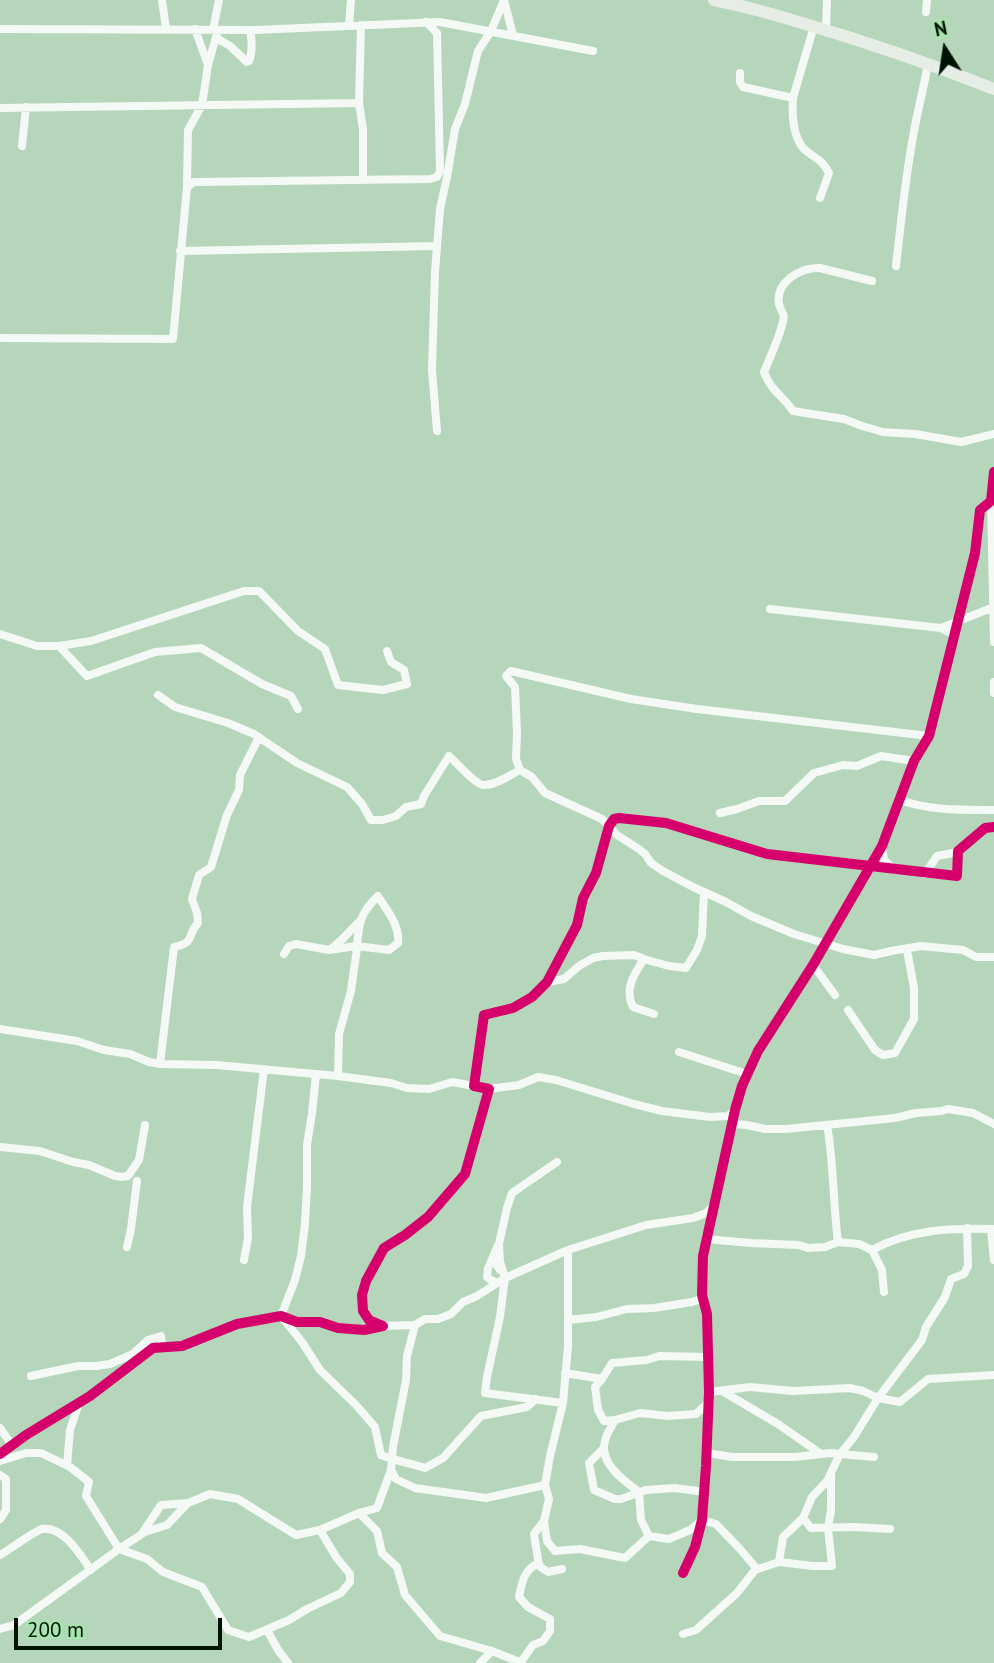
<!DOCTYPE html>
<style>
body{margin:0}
#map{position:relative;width:994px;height:1663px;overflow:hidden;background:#b5d6ba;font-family:"PT Sans",sans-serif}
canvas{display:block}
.north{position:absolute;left:910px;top:14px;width:70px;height:70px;-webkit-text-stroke:5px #a7e4b0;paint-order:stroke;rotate:348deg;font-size:19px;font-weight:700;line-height:28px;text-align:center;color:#001303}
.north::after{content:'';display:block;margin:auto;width:24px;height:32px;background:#001303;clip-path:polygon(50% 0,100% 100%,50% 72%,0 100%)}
.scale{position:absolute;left:14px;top:1618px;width:208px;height:32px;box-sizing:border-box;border:4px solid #001303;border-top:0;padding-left:9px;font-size:21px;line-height:24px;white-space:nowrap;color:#001303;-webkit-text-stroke:5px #a7e4b0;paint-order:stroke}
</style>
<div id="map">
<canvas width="994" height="1663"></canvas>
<div class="north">N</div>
<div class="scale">200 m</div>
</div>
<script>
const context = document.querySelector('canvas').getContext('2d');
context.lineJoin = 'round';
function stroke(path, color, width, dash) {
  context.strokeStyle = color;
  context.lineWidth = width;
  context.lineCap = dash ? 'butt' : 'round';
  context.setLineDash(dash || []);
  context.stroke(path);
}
const street = new Path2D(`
 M162,0L166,29
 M504,0L513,35
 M926,12L927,0
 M349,26L351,0
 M0,29L255,30L440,22L593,51
 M195,29L208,65
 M213,30L219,0
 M826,30L827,0
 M216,38L230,46L247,62L249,61C253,51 252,40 250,30
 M740,73V82L743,87L793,98L814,26
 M793,98C792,114 793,137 804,149C815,159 821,158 829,173L820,198
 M359,103L363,129V180
 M0,108L359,103L361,25
 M22,146L26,107
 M187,187L194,182L430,179L437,177L440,171L437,33L426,22
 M180,251L437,246
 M896,266C901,223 905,180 913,137C917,112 924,88 928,63
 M872,281L820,268C801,267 775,282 779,304C782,315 786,312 782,325C778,341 770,357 764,372C772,393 782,394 793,411L844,419L862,426L883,432L915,434L961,442L994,434
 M0,338L173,339L187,187L188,130L202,105L208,65L218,30
 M437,431L432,370L435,272L440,209L447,177L455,129L465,104L478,51L491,31L504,0
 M991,501L994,642
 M770,609L941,628L954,635
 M941,628L994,607
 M0,634L37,646H59L91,641L244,591H259L298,631L325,649L338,685L383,690L407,684L404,670L391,662L387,651
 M59,646L87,676L155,652L201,648L262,684L291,696L298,709
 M994,682V693
 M158,695L175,707L228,723L254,734L297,763L347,787L362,804L371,820H383L396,816L406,807L421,804L424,796L449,756C456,762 475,784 483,785C495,786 510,775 520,770
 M929,736L697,709L631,699L511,671L506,676L515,687L517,733L516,759L520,770L532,777L545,793L602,819L617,835L639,849L645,854L651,863L663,871L693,887L726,902L751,916L794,934L843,949L874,955L891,951L921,946L963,950L976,957H994
 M900,800C931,811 962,810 994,810
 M720,813L737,809L759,801H785L814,773L843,765L857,766L881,756L914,761
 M882,847L884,860L895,870
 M925,874L937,856L958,852
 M329,950L357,946L389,950L398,943C400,925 387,911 378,896C360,913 359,923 357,946V948L351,991L339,1034L338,1076
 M284,954L289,946L296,944L329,950C341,943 348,932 359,922
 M644,959C634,974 624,989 633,1007L654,1014
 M813,965L835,995
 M547,982L564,979L579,966L593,958L603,956L634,955L647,960L669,966L686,968L697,950L702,936L704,892
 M848,1010L875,1050L883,1055L895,1053L914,1019V988L907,950
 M0,1029L77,1041L104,1050L130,1054L149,1062L160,1064L216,1065L338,1076L391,1083L407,1088L429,1089L452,1082L474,1086
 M679,1052L747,1074
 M160,1064L174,947C197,942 186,935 198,923L197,913L192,899L199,875L211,867L227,815L239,790L240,775L259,737
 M316,1075L312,1113L307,1145V1188L305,1224L301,1256L295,1280L281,1316L302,1342L320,1370L357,1406L375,1427L381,1455C395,1461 411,1463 425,1468L443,1458L481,1416L527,1407L536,1399
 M489,1089L519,1085L538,1077L556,1080L634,1104L662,1111L710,1117L728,1116L735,1110
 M733,1124L747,1125L765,1129H786L895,1118L916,1113L941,1111L948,1109L973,1113L994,1124
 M827,1125C834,1164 833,1203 838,1242
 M0,1147L40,1151L73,1162L89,1165L115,1176L122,1177L128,1176L139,1160L145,1125
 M557,1162L512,1193L507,1208L499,1244L500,1262L505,1278L500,1317L487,1377L485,1393L563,1403
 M991,1229L994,1260
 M707,1239L750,1243L799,1245L808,1248L825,1247L838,1242L859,1244L872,1250C910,1229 951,1228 994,1229
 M498,1245L492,1259L500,1270
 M127,1247L131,1229L137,1181
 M872,1250L882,1270L884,1292
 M492,1259L488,1268L487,1277L491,1280L498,1283
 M244,1260L248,1238L247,1207L264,1069
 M568,1320V1250
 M383,1326L415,1325L425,1319H438L451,1314L463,1302L477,1296L505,1278L568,1250L646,1225L693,1218L706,1213L713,1206
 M565,1373L602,1379L612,1363L647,1360L659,1356L708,1357
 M31,1376L78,1366H96L110,1364L133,1354L148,1340L161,1336L162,1347
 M602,1379L595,1387L598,1410L604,1421L615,1420
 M722,1391L778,1424L821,1454
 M709,1392L750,1387L793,1391L850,1388L863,1391L878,1398L900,1402L928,1379L994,1375
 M709,1402L696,1414L668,1416L640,1413L615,1420C612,1426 606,1434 605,1441C599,1463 623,1480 639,1492L641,1520L649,1536L669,1539L690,1530L702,1520L716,1524L740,1549L757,1569
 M0,1428L12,1445
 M604,1448L589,1463L594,1490L615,1499H621L646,1490L675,1488L705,1492
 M707,1453L732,1457H795L830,1453L874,1457
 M0,1454L26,1435L90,1396L153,1348L182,1346L237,1324L281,1316L297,1322H320L338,1328L364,1330L383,1326L369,1320L363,1311L362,1295L366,1281L384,1248L405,1235L428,1217L465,1174L489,1089L474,1086L484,1015L513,1008L532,997L547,982L577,925L583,898L596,873L609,826L614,819L619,818L666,823L767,854L957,876L958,851L985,828L994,827
 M0,1461L26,1453H41L70,1467L89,1482L86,1496L119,1549L147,1559L163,1572L202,1587L228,1630L249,1637L289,1620L307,1609L341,1593L350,1582V1574L336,1557L320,1530L359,1513L377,1508L391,1470L393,1447L406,1380L407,1356L415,1325
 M67,1465L70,1430L79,1403
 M391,1470L396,1479L415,1488L486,1498L545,1485
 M831,1474V1510L828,1528L832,1566H813L779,1562L783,1537L803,1518L812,1497L827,1481L840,1454L854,1437L878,1398L922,1340L926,1327L945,1297L951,1279L964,1274L968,1266L967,1228
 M0,1475L6,1479V1510L0,1519
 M359,1513L377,1531L382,1553L397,1567L405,1595L440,1636L492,1651L522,1663
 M803,1518L811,1528L854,1527L890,1529
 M544,1521L534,1534L539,1566L548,1572L562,1569
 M143,1532L161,1505L188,1503
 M649,1536L625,1558L580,1549L555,1551L547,1541L544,1521L549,1499L545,1485L550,1456L563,1403L568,1346V1320L596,1317L627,1309L654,1308L692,1302L698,1300L702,1295
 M0,1555C9,1550 36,1530 42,1529C63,1525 81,1556 91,1570
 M683,1573L695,1547L702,1520L706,1466L709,1392L707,1314L702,1295L703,1256L735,1110L742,1086L758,1051L813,965L882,846L914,761L929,736L975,553L980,510L991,501L994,472
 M0,1629L14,1625L119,1549L145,1532L167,1525L188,1503L210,1494L238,1499L296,1535L320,1530
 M267,1630L278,1650L288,1663
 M683,1634L696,1630L737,1593L755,1570L779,1562
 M521,1662L533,1645L543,1641L550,1631V1619L528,1607L519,1597C522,1582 524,1569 539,1563
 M480,1663L492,1651`);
const secondary = new Path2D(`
 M714,0C744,6 773,14 802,23C867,42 931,64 994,89`);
const cycleway = new Path2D(`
 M0,1454L26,1435L90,1396L153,1348L182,1346L237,1324L281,1316L297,1322H320L338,1328L364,1330L383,1326L369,1320L363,1311L362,1295L366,1281L384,1248L405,1235L428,1217L465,1174L489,1089L474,1086L484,1015L513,1008L532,997L547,982L577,925L583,898L596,873L609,826L614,819L619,818L666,823L767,854L957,876L958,851L985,828L994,827
 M683,1573L695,1547L702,1520L706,1466L709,1392L707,1314L702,1295L703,1256L735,1110L742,1086L758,1051L813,965L882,846L914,761L929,736L975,553L980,510L991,501L994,472`);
stroke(street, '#f4f9f5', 8);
stroke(secondary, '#e5ede6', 12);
stroke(cycleway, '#d6006c', 10);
</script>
